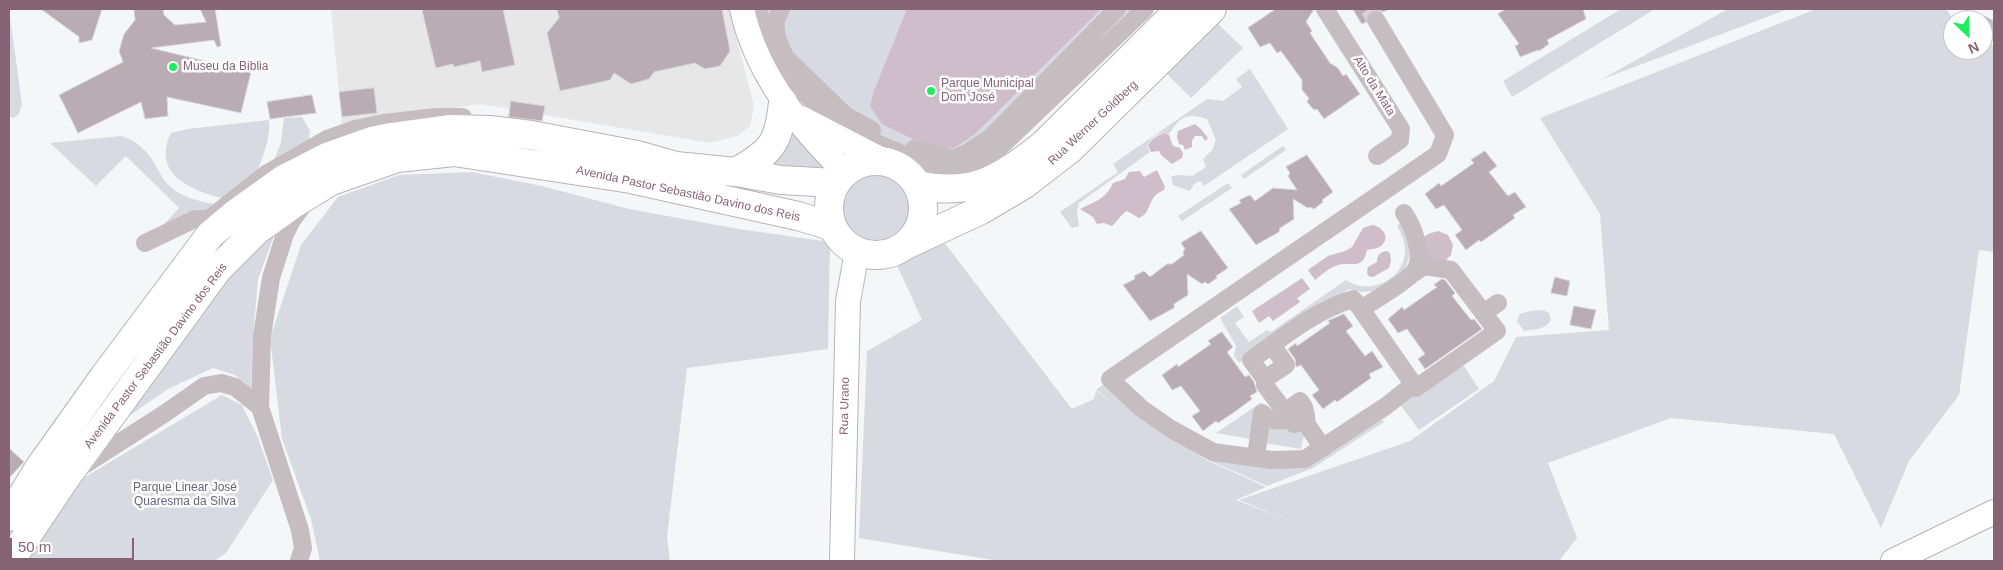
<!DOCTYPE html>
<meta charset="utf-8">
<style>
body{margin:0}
#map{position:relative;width:2003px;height:570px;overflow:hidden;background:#f3f7f7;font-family:Helvetica,sans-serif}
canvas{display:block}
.frame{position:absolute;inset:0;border:10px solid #866474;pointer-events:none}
.north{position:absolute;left:1943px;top:10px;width:50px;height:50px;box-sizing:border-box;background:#fff;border:1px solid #cfc1c7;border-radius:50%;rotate:156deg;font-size:14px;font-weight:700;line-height:20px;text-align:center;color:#866474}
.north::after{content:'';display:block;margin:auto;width:18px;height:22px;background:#1cee5e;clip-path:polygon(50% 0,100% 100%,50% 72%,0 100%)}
.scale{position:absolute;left:10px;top:538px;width:124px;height:22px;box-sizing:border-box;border:2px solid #866474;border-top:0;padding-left:6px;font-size:15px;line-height:18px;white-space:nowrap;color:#866474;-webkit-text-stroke:4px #fff;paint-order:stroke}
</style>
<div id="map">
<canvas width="2003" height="570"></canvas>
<div class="frame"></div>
<div class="north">N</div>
<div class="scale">50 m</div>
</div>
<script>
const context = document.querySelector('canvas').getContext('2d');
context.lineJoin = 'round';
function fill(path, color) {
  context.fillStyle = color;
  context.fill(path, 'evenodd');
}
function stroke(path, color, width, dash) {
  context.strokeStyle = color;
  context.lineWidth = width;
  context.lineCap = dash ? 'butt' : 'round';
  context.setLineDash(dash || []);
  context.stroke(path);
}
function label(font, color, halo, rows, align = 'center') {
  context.font = font + ' Helvetica,sans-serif';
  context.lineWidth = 5;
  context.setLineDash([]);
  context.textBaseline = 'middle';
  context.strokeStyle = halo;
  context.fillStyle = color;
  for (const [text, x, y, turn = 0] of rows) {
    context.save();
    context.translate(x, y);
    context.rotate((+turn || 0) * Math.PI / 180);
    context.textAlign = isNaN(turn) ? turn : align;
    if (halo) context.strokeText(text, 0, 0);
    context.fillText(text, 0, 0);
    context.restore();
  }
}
const built = new Path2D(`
 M331,9H729L754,106L750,126L737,136L710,143L480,104L342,125Z`);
const green = new Path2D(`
 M759,9H1143L966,167L837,125Z
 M1621,9H1655L1512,97L1503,81Z
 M1728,9H1788L1600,80Z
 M1816,9H1946L1954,20L1953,50H1983V40L1994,46V252L1979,250L1959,395L1909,461L1881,528L1834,434L1671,418L1548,463L1577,538L1559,561H999L859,538L867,351L922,320L896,263L943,241L1072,409L1094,399L1096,391L1122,410L1160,432L1122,410L1096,390L1109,380L1207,459L1190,450L1207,460L1266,487L1236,500L1291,521L1239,500L1410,441L1494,381L1516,337L1609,330L1600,214L1540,118Z
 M9,10L22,104L19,114L14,118L9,116Z
 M1215,21L1243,48L1191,98L1165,72Z
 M1250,69L1288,129L1204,186L1200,181L1194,184L1190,191L1173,185L1171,177L1177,175L1192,176L1206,167L1203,159L1212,150L1216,140L1207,119C1187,112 1180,117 1169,134C1159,131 1150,137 1147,147L1150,152L1079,203L1077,213L1079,226L1072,228L1060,212L1118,172L1113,164L1207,99L1223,101L1242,87L1236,79Z
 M302,117L310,131L309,140L271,168L281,142L284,118Z
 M269,120C271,137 261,166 252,180C247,188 235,194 227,199C194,192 150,175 171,133L188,129Z
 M789,122L823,167L801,169H767Z
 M121,136C138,141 149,152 157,168C160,172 162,178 165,181C179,198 201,202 221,205L152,237L179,208L126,156L96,186L50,143Z
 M1283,146L1286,150L1244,179L1241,175Z
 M840 208a36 36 0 1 1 72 0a36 36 0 1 1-72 0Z
 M472,172L542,186L629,209L739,229L830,242L828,349L687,368L667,537L670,561H320L311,519L282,439L270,338L301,245L338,197L399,175Z
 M1228,183L1232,188L1182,221L1178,216Z
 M1402,222L1410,244L1409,258L1404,272L1377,291L1362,292L1349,289L1239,363L1234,356L1236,346L1220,318L1237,306L1244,317L1235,323L1249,342L1267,330L1271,332L1346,280C1364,293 1393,285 1402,264C1408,251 1404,238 1397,226Z
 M275,233L258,279L253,338L251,389L235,375L213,368L168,389L113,427L222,274Z
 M1543,310L1549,313L1551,320C1545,330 1535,329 1524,331L1517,321L1520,314L1530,311Z
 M1460,360L1479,389L1419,430L1399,403Z
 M222,395L242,405L258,438L273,480L226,553L214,561H18L38,530L85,477Z
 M1262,402L1257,440L1216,433Z
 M1378,413L1384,422L1313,468L1267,486L1209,460L1213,454L1306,461Z
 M1262,422L1305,430L1301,449L1259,442Z`);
const water = new Path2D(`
 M907,9H1101L975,134L954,148L944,149L929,147L882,124L870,106L874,91Z
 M1195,124L1201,129L1208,138L1205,141L1202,136H1195L1192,141V147L1185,150L1183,145L1179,144L1177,137L1178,131Z
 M1165,133L1169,135L1173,146L1180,148L1183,153L1182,158L1172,164L1161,155L1159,151L1151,152L1148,146C1151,138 1158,135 1165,133Z
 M1157,170L1165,187L1164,190C1162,191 1159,192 1157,194C1148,201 1151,213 1139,218L1127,211C1120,215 1118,221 1112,226L1104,223L1097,224L1093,217L1080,209C1094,202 1106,199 1113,183L1125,179L1129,172L1140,171L1144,177Z
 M1372,225C1381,226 1391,236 1382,245C1379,249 1371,249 1367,250C1363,272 1350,260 1335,266C1328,269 1321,275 1315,280L1308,270L1328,256L1345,251L1352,247L1363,228Z
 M1438,231L1448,235L1453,245L1451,255L1443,263L1427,261L1424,237L1428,234Z
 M1387,251L1390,253L1391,260L1389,268L1373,277L1368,276L1367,272L1368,267L1377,262C1377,255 1380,252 1387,251Z
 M1302,278L1310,289L1297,298L1300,302L1273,321L1269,316L1259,323L1252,311Z`);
const building = new Path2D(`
 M41,9H102L92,40L79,43V37Z
 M134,9H163L164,15L175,25L206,22L200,9H215L221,46L217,47L214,40L151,48L251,72L241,113L167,97L168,116L145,119L141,102L78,133L59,95L123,62L119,51L124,34L135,20Z
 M422,9H503L515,65L482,72L480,61L454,67L453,64L436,68Z
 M557,9H722L730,51L720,66L705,69L695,63L654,72L649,79L631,84L614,73L610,80L560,91L547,33L559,18Z
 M1276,9H1314L1306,22L1312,31L1310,33L1330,63L1338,68L1343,76L1346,74L1360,94L1324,119L1317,109L1314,110L1307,102L1309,98L1302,90V80L1281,51L1277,53L1270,43L1260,47L1248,28Z
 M1353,9H1390L1383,12L1376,9L1371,11L1367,15L1366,22L1362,24Z
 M1506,9H1583L1586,19L1547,40L1549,44L1539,51L1538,50L1520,57L1515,46L1519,44L1498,14Z
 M374,88L377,113L342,117L339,92Z
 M312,95L316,113L270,119L267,102Z
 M511,101L545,106L542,121L509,117Z
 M1485,151L1497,166L1489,172L1508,196L1515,192L1526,207L1513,215L1515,218L1481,242L1479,240L1466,250L1455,235L1462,230L1444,205L1436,209L1425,194L1439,183L1441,186L1474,163L1471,160Z
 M1307,155L1333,192L1322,200L1323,202L1314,209L1310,207L1308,208L1293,199L1294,219L1280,228L1279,232L1256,245L1229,209L1241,203L1239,200L1250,195L1255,201L1273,188L1297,190L1288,176L1290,173L1286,167Z
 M1201,231L1228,268L1216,276L1217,278L1208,284L1205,282L1202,284L1187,274L1188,295L1174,304V308L1150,321L1123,285L1135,279L1134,276L1144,271L1150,277L1167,264H1172L1184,255L1183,252L1185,249L1181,243Z
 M1555,277L1570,281L1567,296L1551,293Z
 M1442,279L1445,280L1455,293L1452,296L1471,320L1474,319L1482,329L1425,369L1418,359L1425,354L1407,329L1398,333L1388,319L1402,307L1404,310L1437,287L1434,285Z
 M1574,306L1596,310L1591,329L1570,325Z
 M1344,314L1353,326L1346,331L1365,356L1372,351L1383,367L1369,374L1371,378L1337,402L1335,400L1323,409L1312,395L1319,390L1301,365L1296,367L1295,359L1288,349L1296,343L1297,346L1330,323L1328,321Z
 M1222,332L1233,347L1227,352L1245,377L1249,375L1254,382L1257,392L1250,396L1252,399L1233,413L1218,423L1216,421L1203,431L1192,416L1200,411L1181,386L1172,390L1162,375L1177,364L1178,367L1211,344L1208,341Z
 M9,448L24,462L9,478Z`);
const streetTunnel = new Path2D(`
 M1369,9L1376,20`);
const street = new Path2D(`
 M758,9L771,58L837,126L937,169H966L998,149L1145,9
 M781,9L775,22L777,38L785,57L846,116L872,130
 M1325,9L1401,129L1400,140L1377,156
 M1376,20L1445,135L1438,154L1110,379L1141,408L1171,429L1213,452L1272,460L1305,459L1386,406L1414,384
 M1983,25L1994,32
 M914,149L952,159L967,153L990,138L1117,9
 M1404,213C1413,226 1427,260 1412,274C1400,286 1376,299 1361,309L1416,388L1497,331L1451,270L1424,266L1414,273
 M145,243L195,219H209L266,174L327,139L355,129L384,123L436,117H463
 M1483,313L1498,303
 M1265,379L1286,365L1272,345
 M1285,412L1300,401L1304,407L1306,416L1294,424L1265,385V379L1251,360C1283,337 1314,311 1353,299L1361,309
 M1306,416L1307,425L1323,448
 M1256,457L1262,413C1270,422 1279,422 1290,418
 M78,469L164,414L204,386L221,383L235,387L260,407
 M299,561L303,548L300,530L260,407L262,336L271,278L285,234L292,220L304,204`);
const secondary = new Path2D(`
 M742,9C756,73 799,127 845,172
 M801,118L886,162
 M842,561L848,301L857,252
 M1893,561L1994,512`);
const primary = new Path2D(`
 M829 208a47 47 0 1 1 94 0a47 47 0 1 1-94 0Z
 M736,172C771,152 779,144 783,102
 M917,185C972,197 1001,179 1043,145L1180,9
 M906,245L981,210L1025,184L1069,150L1212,9
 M9,517L39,468L103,378L210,235L235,214L284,179L327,157L372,141L391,137L449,129L490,130L531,135L637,155L676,166L736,172L781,180L835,183
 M10,561L67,476L218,269L256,231L295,203L331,181L397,158L454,152L631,179L798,216L831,226`);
const markers = [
 [173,67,5,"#1cee5e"],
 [931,91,5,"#1cee5e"]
];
const poiNames = [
 ["Museu da Biblia",183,67],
 ["Parque Municipal",941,84],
 ["Dom José",941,98]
];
const streetNames = [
 ["Alto da Mata",1374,86,58],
 ["Rua Werner Goldberg",1093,123,-43],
 ["Avenida Pastor Sebastião Davino dos Reis",688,194,12],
 ["Avenida Pastor Sebastião Davino dos Reis",156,356,-53],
 ["Rua Urano",845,406,-89]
];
const parkNames = [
 ["Parque Linear José",185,488],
 ["Quaresma da Silva",185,502]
];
fill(built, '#e7e7e8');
fill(green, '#d7dae1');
fill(water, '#cfbec9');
fill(building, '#baacb3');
stroke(building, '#d6d8d8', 1);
stroke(streetTunnel, '#d8d2d6', 18, [18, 9]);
stroke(secondary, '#bdb1b7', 26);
stroke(primary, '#bcb2b7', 30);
stroke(street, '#c6bdc1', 18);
stroke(secondary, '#fff', 24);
stroke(primary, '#fff', 28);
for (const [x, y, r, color] of markers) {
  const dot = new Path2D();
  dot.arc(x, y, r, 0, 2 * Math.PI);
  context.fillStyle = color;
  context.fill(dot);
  stroke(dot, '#fff', 2);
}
label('12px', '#866474', '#fff', poiNames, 'left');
label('12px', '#866474', '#fff', streetNames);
label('12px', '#63667d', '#fff', parkNames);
</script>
